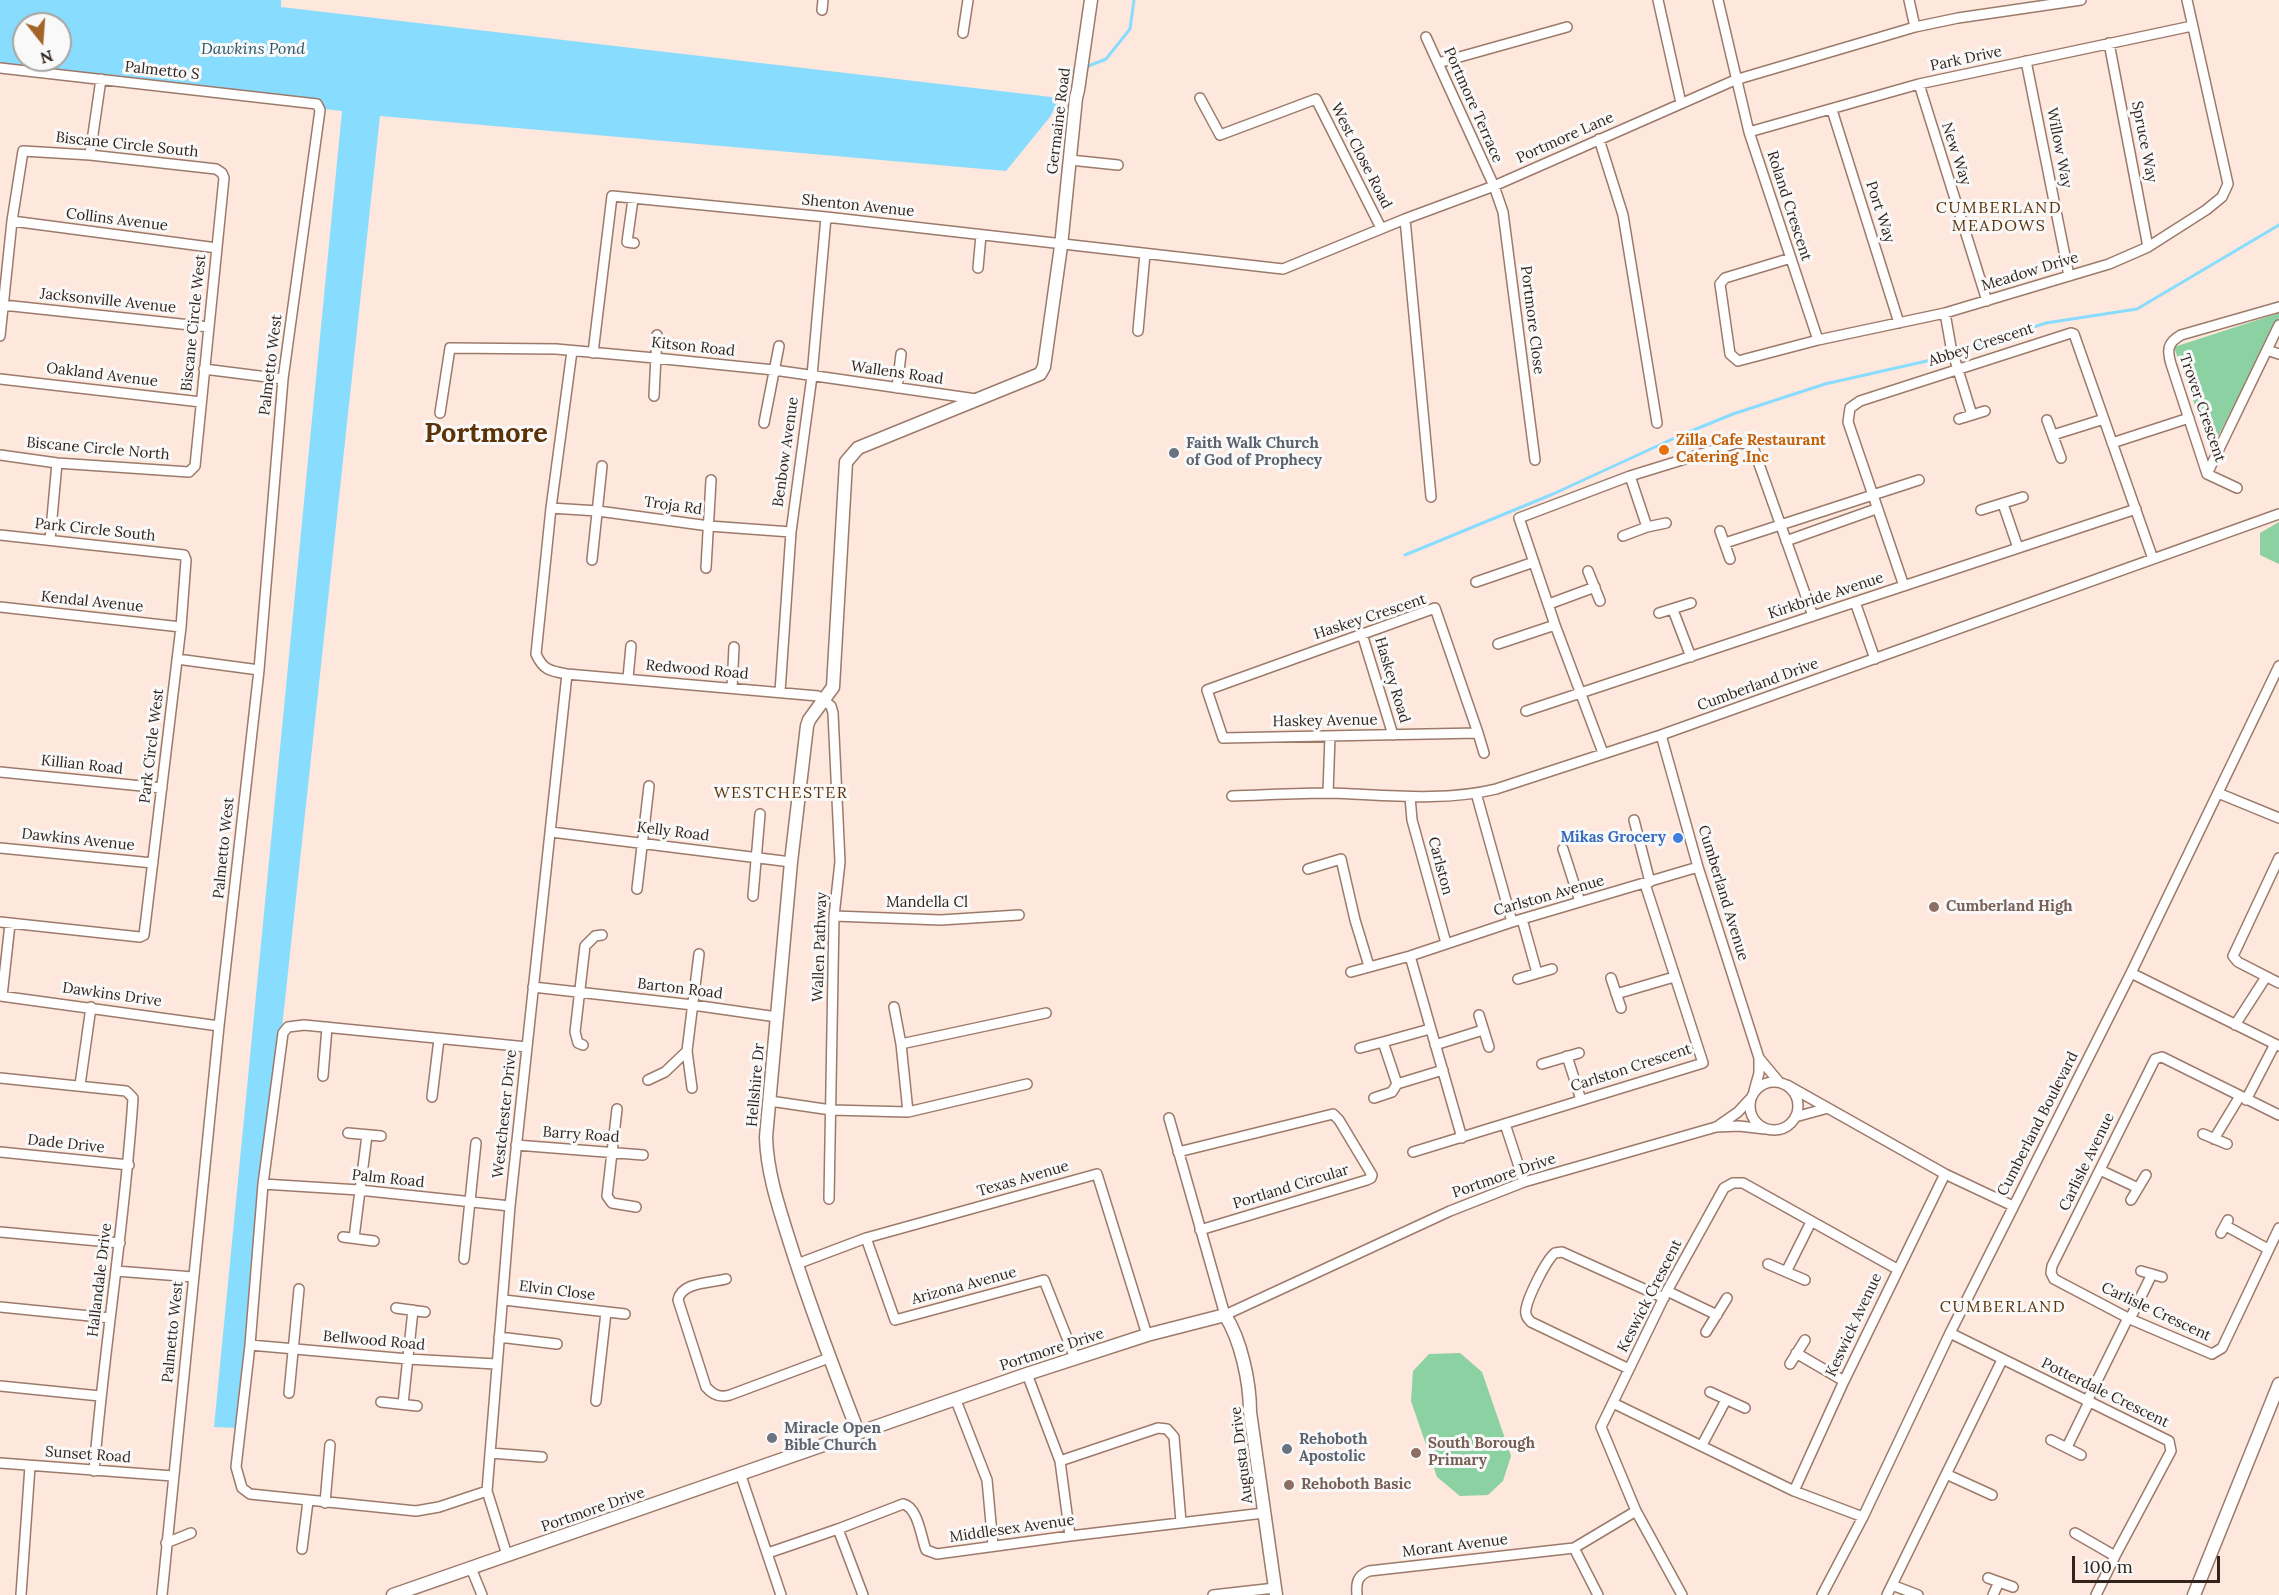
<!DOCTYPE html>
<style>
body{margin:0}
#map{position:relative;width:2279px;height:1595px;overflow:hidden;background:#fee7dc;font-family:Lora,serif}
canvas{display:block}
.north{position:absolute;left:12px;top:12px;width:60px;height:60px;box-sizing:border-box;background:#f9f9f9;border:2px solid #a9a4a1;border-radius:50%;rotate:163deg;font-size:16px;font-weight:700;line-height:24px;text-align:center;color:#32241d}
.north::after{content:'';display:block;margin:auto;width:21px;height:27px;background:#a26429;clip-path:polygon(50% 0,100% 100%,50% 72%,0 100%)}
.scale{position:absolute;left:2072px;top:1556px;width:148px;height:27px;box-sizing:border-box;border:3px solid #32241d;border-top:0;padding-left:8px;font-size:18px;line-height:21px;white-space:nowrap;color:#32241d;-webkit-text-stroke:4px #f9f9f9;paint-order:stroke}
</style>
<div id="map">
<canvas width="2279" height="1595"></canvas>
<div class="north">N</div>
<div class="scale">100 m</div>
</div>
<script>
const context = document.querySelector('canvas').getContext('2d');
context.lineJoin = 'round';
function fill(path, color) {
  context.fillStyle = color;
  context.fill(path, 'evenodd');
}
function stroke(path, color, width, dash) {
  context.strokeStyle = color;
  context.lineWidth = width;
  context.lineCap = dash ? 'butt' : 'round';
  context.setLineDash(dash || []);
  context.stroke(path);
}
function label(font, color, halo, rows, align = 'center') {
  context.font = font + ' Lora,serif';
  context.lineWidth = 6;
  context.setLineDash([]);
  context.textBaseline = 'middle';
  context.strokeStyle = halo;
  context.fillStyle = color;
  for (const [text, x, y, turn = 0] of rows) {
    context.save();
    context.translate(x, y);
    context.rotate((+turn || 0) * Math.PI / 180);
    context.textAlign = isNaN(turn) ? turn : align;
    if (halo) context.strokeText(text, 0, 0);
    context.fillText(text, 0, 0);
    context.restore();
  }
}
const green = new Path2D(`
 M2279,313V318L2211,450L2174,347Z
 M2279,522V564L2260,555V533Z
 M1460,1353L1482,1372L1511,1456L1503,1481L1488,1495L1460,1496L1437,1477L1411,1401L1413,1371L1429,1354Z`);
const water = new Path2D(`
 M0,0H281V7L1060,98L1050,117L1006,171L380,116L239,1428L214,1427L342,111L0,72ZM24,24H60V60H24Z`);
const stream = new Path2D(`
 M1086,67L1106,59L1130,29L1134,0
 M1060,98L1063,75L1076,70
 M1405,555L1553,494L1679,436L1733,414L1825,384L1940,358L2046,323L2137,309L2279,225`);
const minor = new Path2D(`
 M1658,0L1681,103
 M1718,0L1749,132L1818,340
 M1909,0L1915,27
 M822,10L823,0
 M963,33L968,0
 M1426,37L1494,186L1503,212L1535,460
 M2109,43L2148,247
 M2026,61L2069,276
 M1438,63L1567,27
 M0,68L317,104L320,110L283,379L259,670L219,1026L162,1595
 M1919,84L1987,301
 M1200,98L1220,135L1316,99L1381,228
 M1832,110L1899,323
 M1749,132L1919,84L2192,26
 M1599,139L1623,215L1657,423
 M90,155L101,79
 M1070,160L1118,165
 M633,199L627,242L634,243
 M1405,219L1431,497
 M12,221L217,248
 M1791,258L1725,278L1720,284L1730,354L1738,361L1818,340L1945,313L2109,264L2148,247L2206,210L2222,197L2228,184L2187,0
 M978,268L981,235
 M3,305L209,327
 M1945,313L1951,347L1972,415
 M1138,331L1145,254
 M0,336L12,221L23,151L90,155L216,169L222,173L224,178L195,466L189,472L57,463L0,455
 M2267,350L2279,354
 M572,351L551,508L536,654C543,670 550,671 567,674L818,696L831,706L833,713L840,862L834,916L829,1199
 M593,353L612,196L826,217L1283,269L1405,219L1494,186L1735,80L1915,27L1958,18L2081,0
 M204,369L283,379
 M0,379L201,402
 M897,388L901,354
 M654,396L657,335
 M440,413L450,348L556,349L655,358L774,370L976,399
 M1959,419L1985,411
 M2047,420L2061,458
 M764,423L779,346
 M2053,435L2104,419
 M2112,443L2189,418
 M2207,474L2171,364C2167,350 2167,343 2181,335L2279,307
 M2207,474L2279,325
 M2207,474L2237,488
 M1630,476L1647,527
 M2003,504L2018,548
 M551,508L598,511L709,526L791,532
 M1981,510L2023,497
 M1720,531L1730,559
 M0,535L184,555L186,560L181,627L144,935L140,937L0,922
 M1623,536L1647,527L1666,523
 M50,540L57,463
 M1786,541L1876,509
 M1725,543L1919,480
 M592,560L602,466
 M706,568L711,480
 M1588,571L1600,601
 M1476,582L1534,562
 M1904,586L1848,422L1850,408L1860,401L2071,333L2074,334L2153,559
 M1855,602L1875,659
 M1549,604L1595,587
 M0,607L181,627
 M1673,610L1691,657
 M1659,613L1691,603
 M1362,634L1393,735
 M1498,644L1555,625
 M177,659L259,670
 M628,678L631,646
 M732,688L734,647
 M780,692L791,532L812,376L826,217
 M1526,711L2136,509
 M1478,733L1223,738L1207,690L1435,608L1478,733L1484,753
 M1661,735L1698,867L1759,1058V1073L1754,1091
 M1603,753L1555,625L1519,518L1630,476L1737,443L1750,444L1754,450L1813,616
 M0,772L162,788
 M1328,793L1330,736
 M1476,793L1512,922
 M2218,793L2279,818
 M1232,796C1265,795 1298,793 1330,793C1386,795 1442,802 1496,789L1661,735L2279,514
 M1410,797L1412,820L1446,943
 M1634,820L1650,882
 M551,832L791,862
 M0,848L153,863
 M1563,849L1580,902
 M2279,858L2233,956L2238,962L2279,983
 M1308,869L1341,859L1355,920L1369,966
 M637,889L649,786
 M753,896L760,814
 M834,916L941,920L1019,915
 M1522,919L1537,973
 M1410,956L1462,1138
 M1351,972L1410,956L1512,922L1698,867
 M2131,973L2279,1046
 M1611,978L1621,1008
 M1518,979L1552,969
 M533,987L693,1005L777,1017
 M1616,994L1674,977
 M0,996L219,1026
 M2,996L10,924
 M894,1007L901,1044L908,1112
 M1479,1015L1489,1047
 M2235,1025L2266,977
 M1430,1029L1383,1042L1397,1084L1443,1070
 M901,1044L1046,1013
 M583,1045L578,1043L575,1032L585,946L595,936L602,935
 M1435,1045L1483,1030
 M1360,1048L1383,1042
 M1567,1056L1581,1100
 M1759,1058L1779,1082
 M1542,1064L1579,1053
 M323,1076L327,1027
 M0,1078L126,1091L133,1098C125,1223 104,1346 94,1471
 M648,1080L665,1072L687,1051
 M1750 1106a24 24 0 1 1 48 0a24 24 0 1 1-48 0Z
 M80,1085L91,1007
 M1787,1085L1945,1174L2013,1206
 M692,1088L687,1051L699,954
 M432,1097L439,1039
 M1374,1098L1392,1092L1397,1084
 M2246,1100L2275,1044
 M770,1101L831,1110L908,1112L1027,1084
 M617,1109L607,1196L612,1203L636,1207
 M2279,1115L2162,1057L2155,1059L2052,1266L2051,1273L2054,1279L2130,1319L2212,1354L2222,1348L2279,1228
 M1795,1117L1828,1108
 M1169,1118L1225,1315L1450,1211L1524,1182L1716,1127L1739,1126L1765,1129
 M1505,1124L1524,1182
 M1718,1126L1738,1112L1750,1099
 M348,1133L381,1136
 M2203,1134L2227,1144
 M2214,1139L2240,1096
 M516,1145L643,1155
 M0,1152L129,1165
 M1178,1152L1333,1114L1339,1120L1372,1175L1371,1178L1367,1180L1200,1230
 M1413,1152L1703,1063L1645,884
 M2100,1170L2138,1188
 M263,1184L359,1190L510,1206
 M2131,1200L2146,1175
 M2226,1226L2268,1249
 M0,1232L120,1243
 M2221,1233L2228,1220
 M343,1237L374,1241
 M354,1238L367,1135
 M866,1238L895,1320L1044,1280L1075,1358
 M464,1259L476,1143
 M797,1264L866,1238L1097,1174L1147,1335
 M1768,1264L1805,1280
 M116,1271L193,1277
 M2141,1271L2162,1277
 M1786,1272L1811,1222
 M726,1279C711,1283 681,1282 678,1300L706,1387C713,1395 720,1398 730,1395L829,1358
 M1667,1291L1717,1315
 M504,1300L625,1314
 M0,1307L110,1318
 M396,1308L425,1312
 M2130,1319L2152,1274
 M1706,1332L1727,1298
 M1950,1333L2169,1441L2171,1451L2115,1556L2096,1595
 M499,1337L557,1344
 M250,1345L408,1359L496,1364
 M1796,1353L1844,1381
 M1790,1364L1805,1340
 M1629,1369L1531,1322C1527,1318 1525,1315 1526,1309C1528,1297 1546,1260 1555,1253L1562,1252L1664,1298
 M1027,1374L1060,1461L1070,1536
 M0,1386L100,1396
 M1710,1392L1745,1408
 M289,1393L299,1289
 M955,1398L987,1480L993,1545
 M596,1401L606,1312
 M2087,1401L2128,1318
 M381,1402L417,1406
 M1613,1403L1794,1491L1863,1517
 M403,1404L413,1310
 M2051,1440L2081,1455
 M1702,1445L1726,1400
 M2067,1447L2089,1402
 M490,1453L542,1457
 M1060,1461L1158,1428L1167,1429L1174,1437L1181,1522
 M0,1463L173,1476
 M740,1473L781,1595
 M1946,1474L1992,1495
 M487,1491L439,1507L416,1511L250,1494L242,1488L236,1467L250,1345L263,1184L283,1033L288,1027L304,1025L527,1047
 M1794,1491L1844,1381L1945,1174
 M325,1503L330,1445
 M838,1529L863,1595
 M2075,1533L2115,1556
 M166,1543L191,1533
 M1574,1548L1598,1595
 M302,1549L308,1501
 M768,1553L838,1529L903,1504C918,1507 921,1537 926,1550L937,1554L1070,1536L1264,1513
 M507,1555L487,1491L510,1206L567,674
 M471,1568L482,1595
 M1988,1578L2013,1587
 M1892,1585L1918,1595
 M21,1595L30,1466
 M1213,1595L1275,1588
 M1357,1595C1356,1583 1357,1576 1369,1571L1574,1548L1636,1511
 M1682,1595L1636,1511L1601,1427L1667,1291L1724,1188L1733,1183H1743L1897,1269
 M1822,1595L1863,1517L1950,1333L2131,973L2279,666
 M1887,1595L2002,1360
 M1993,1595L1999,1582`);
const tertiary = new Path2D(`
 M858,1432C834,1370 810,1307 790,1243C779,1208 767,1173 766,1137L791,862L807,726L809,720L833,687L846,462L858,448L1040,374L1044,367L1061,246L1076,98L1078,90L1091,0
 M393,1595L1027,1374L1147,1335L1225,1315C1241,1340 1250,1382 1250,1412L1276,1595
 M2194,1595L2279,1384`);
const markers = [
 [1664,450,6,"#e8710a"],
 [1174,453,6,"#6b7280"],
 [1678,838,6,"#3f7fe0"],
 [1934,907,6,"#8d6e63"],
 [772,1438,6,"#6b7280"],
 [1287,1449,6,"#6b7280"],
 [1416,1453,6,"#8d6e63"],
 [1289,1485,6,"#8d6e63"]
];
const streetNames = [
 ["Park Drive",1966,59,-12],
 ["Palmetto S",162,71,6],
 ["Portmore Terrace",1473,105,66],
 ["Germaine Road",1059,121,-83],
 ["Portmore Lane",1565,138,-24],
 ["Spruce Way",2144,142,79],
 ["Biscane Circle South",127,145,6],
 ["Willow Way",2059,148,79],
 ["New Way",1956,154,72],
 ["West Close Road",1361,156,63],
 ["Shenton Avenue",858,206,6],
 ["Roland Crescent",1789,206,72],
 ["Port Way",1880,212,72],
 ["Collins Avenue",117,220,7],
 ["Meadow Drive",2030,272,-17],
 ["Jacksonville Avenue",108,301,6],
 ["Portmore Close",1532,320,83],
 ["Biscane Circle West",194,323,-84],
 ["Abbey Crescent",1981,345,-18],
 ["Kitson Road",693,347,6],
 ["Palmetto West",271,365,-83],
 ["Wallens Road",897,373,8],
 ["Oakland Avenue",102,375,7],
 ["Trover Crescent",2202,408,71],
 ["Biscane Circle North",98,449,5],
 ["Benbow Avenue",786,452,-82],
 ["Troja Rd",673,506,8],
 ["Park Circle South",95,530,6],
 ["Kirkbride Avenue",1826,596,-18],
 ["Kendal Avenue",92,602,6],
 ["Haskey Crescent",1370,617,-18],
 ["Redwood Road",697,670,5],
 ["Haskey Road",1392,680,73],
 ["Cumberland Drive",1758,685,-20],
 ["Haskey Avenue",1325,721,-1],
 ["Park Circle West",152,746,-83],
 ["Killian Road",82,765,6],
 ["Kelly Road",673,832,7],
 ["Dawkins Avenue",78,840,6],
 ["Palmetto West",224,848,-84],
 ["Carlston",1440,866,75],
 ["Cumberland Avenue",1723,893,73],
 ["Carlston Avenue",1549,896,-16],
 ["Mandella Cl",927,903],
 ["Wallen Pathway",820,947,-88],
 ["Barton Road",680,989,7],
 ["Dawkins Drive",112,995,8],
 ["Carlston Crescent",1631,1068,-18],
 ["Hellshire Dr",756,1085,-85],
 ["Westchester Drive",505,1114,-84],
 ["Cumberland Boulevard",2038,1124,-63],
 ["Barry Road",581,1135,4],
 ["Dade Drive",66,1144,6],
 ["Carlisle Avenue",2087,1162,-64],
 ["Portmore Drive",1504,1176,-19],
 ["Palm Road",388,1179,6],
 ["Texas Avenue",1023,1179,-16],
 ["Portland Circular",1291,1187,-17],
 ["Hallandale Drive",100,1280,-83],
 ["Arizona Avenue",964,1286,-15],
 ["Elvin Close",557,1291,7],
 ["Keswick Crescent",1650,1296,-63],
 ["Carlisle Crescent",2156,1312,25],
 ["Keswick Avenue",1854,1325,-65],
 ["Palmetto West",173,1332,-84],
 ["Bellwood Road",374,1341,5],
 ["Portmore Drive",1052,1350,-18],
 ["Potterdale Crescent",2105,1393,26],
 ["Sunset Road",88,1455,4],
 ["Augusta Drive",1242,1455,-97],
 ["Portmore Drive",593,1510,-19],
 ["Middlesex Avenue",1012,1529,-8],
 ["Morant Avenue",1455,1546,-7]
];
const foodNames = [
 ["Zilla Cafe Restaurant",1676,441],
 ["Catering .Inc",1676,458]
];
const worshipNames = [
 ["Faith Walk Church",1186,444],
 ["of God of Prophecy",1186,461],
 ["Miracle Open",784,1429],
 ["Bible Church",784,1446],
 ["Rehoboth",1299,1440],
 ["Apostolic",1299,1457]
];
const shopNames = [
 ["Mikas Grocery",1666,838]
];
const educationNames = [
 ["Cumberland High",1946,907],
 ["South Borough",1428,1444],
 ["Primary",1428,1461],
 ["Rehoboth Basic",1301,1485]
];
const waterNames = [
 ["Dawkins Pond",253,49]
];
const neighbourhoodNames = [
 ["CUMBERLAND",1999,208],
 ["MEADOWS",1999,226],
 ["WESTCHESTER",781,793],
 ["CUMBERLAND",2003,1307]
];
const townNames = [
 ["Portmore",486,434]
];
fill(green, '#8cd1a1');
fill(water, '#88dcfe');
stroke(stream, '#88dcfe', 3);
stroke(minor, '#9c7a6a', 12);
stroke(tertiary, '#9c7a6a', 15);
stroke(minor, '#fff', 9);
stroke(tertiary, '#fff', 12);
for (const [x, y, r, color] of markers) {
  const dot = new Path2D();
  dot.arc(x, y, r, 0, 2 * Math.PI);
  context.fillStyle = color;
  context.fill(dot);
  stroke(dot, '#f9f9f9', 2);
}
label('15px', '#32241d', '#f9f9f9', streetNames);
label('bold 15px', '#c56008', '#f9f9f9', foodNames, 'left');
label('bold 15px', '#5b616d', '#f9f9f9', worshipNames, 'left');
label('bold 15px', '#366cbe', '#f9f9f9', shopNames, 'right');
label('bold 15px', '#785e54', '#f9f9f9', educationNames, 'left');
label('italic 16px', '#265567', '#f9f9f9', waterNames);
context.letterSpacing = '1.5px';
label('16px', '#5c3307', '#f9f9f9', neighbourhoodNames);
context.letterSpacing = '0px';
label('bold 27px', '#5c3307', '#f9f9f9', townNames);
</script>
